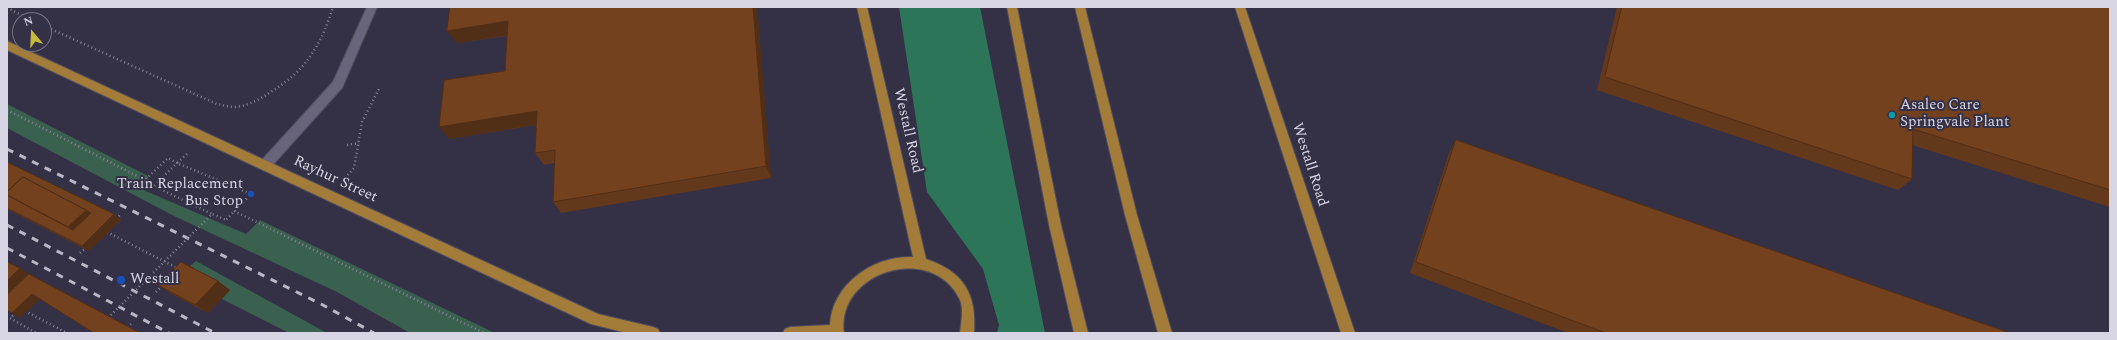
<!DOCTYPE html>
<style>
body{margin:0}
#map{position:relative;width:2117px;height:340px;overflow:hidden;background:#343146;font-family:Spectral,serif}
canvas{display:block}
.frame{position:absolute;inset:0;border:8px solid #d7d5e3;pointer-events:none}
.north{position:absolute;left:12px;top:12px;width:40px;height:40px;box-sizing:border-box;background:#343146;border:1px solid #757385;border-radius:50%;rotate:341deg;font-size:11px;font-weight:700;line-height:16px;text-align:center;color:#d7d5e3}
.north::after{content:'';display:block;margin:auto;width:14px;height:18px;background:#c7bb3c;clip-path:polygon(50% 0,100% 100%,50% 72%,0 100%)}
</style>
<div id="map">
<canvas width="2117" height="340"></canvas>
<div class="frame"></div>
<div class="north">N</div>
</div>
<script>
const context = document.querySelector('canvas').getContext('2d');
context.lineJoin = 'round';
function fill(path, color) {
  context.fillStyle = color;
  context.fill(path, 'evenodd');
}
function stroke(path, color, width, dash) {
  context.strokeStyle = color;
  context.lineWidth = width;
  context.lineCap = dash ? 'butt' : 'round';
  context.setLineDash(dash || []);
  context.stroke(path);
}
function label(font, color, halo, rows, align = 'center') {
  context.font = font + ' Spectral,serif';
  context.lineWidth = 4;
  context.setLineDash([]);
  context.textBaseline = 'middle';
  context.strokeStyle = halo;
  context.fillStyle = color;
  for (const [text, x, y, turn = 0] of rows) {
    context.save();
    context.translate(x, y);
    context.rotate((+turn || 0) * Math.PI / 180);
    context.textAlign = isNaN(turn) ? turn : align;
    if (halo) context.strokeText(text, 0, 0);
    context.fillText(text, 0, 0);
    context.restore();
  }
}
const green = new Path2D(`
 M7,104L148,176V183L141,189L246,234L260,220L495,333H410L337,292L174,216L7,128Z
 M196,261L327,333H289L222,299L230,290L193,270L194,268L190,266Z`);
const forest = new Path2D(`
 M899,7H980L1045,333H997L999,325L983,269L927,192Z`);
const path = new Path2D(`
 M7,8L32,20
 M44,26L217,104C223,105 229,107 235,107C247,106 259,100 269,93C305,72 321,46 333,7
 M7,110L145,180L168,158L177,163L154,186L212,214
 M347,145L359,143
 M187,154L177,163L251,194L226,220
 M345,178L354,168L362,122L379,89
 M234,211L484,333
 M116,219L121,214
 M107,232L177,268
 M80,253L86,248
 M156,292L163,285
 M25,311L67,333
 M16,313L10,318L36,333
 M122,333L131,324`);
const minor = new Path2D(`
 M367,7H377L342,88L269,169L265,170L261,169L259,165L261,161L333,82Z`);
const major = new Path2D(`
 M857,7H867L926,259C964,272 977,294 974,333H960C961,323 964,309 960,300C933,242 836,271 844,333H783L785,329L790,327L830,325C832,284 874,255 913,257Z
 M1007,7H1017L1061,225L1088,333H1074L1049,225Z
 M1075,7H1085L1137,215L1172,333H1158L1125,215Z
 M1235,7H1245L1355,333H1341Z
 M7,41L598,314L653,327L658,329L660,333H627L591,324L7,50Z`);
const rail = new Path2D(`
 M7,149L321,304L374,333
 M7,225L215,333
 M7,248L169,333`);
const pathBridge = new Path2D(`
 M108,318L212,214L226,220`);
const wall = new Path2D(`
 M450,7H757L771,178L561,213L553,202L554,163L544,165L535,153L536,125L449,139L505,71L507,36L457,43Z
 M1617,7H2110V207L1912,145V179L1898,190L1597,90Z
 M1456,140L2010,333H1568L1410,273L1449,153Z
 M7,162L114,214L121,220L89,251L7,209Z
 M158,285L230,290L208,313L170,293Z`);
const shadedWall = new Path2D(`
 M753,7H757L771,178L766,166Z
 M508,21L516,34L457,43L447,31Z
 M537,111L545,123L449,139L439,127Z
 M86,210L99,219L81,236L68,227Z
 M114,214L121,220L89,251L82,246Z
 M20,268L37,279L7,308V281Z
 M218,281L230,290L208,313L195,305Z
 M32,294L40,299L20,318L12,313Z`);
const building = new Path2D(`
 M450,7H753L766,166L553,202L555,150L535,153L537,111L439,127L444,80L505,71L508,21L447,31Z
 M1622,7H2110V190L1913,129L1912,179L1605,77Z
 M1456,140L2010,333H1606L1416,262Z
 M7,162L114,214L82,246L7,208V195L73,230L91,213L86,210L23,177L7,192Z
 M23,177L86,210L68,227L7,195V192Z
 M7,262L20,268L7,281Z
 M181,262L218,281L195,305L158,285Z
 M29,274L140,333H94L32,294L12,313L7,310V295Z`);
const markers = [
 [1892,115,4,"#0f9aa8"],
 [251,194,4,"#1a4fb4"],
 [121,280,5,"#1a4fb4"]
];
const poiNames = [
 ["Asaleo Care",1900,106],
 ["Springvale Plant",1900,123],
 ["Train Replacement",243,185,"right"],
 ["Bus Stop",243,202,"right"],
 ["Westall",130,280]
];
const streetNames = [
 ["Westall Road",907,131,77],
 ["Westall Road",1309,165,72],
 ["Rayhur Street",335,180,25]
];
fill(green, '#3a604f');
fill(forest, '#2d7559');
stroke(minor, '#504d5f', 2);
stroke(major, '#504d5f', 2);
stroke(path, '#868395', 2.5, [1, 3]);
fill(minor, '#68647c');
fill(major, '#a37c3a');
stroke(rail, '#bab8c7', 3, [7, 7]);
stroke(pathBridge, '#868395', 2.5, [1, 3]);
fill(wall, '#64381b');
fill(shadedWall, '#512e16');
fill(building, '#74411f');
stroke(building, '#512e16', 1);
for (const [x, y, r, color] of markers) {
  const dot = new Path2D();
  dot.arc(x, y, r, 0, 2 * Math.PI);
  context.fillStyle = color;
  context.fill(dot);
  stroke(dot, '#343146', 1.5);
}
label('15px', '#d7d5e3', '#343146', poiNames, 'left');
label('15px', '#d7d5e3', '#343146', streetNames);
</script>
